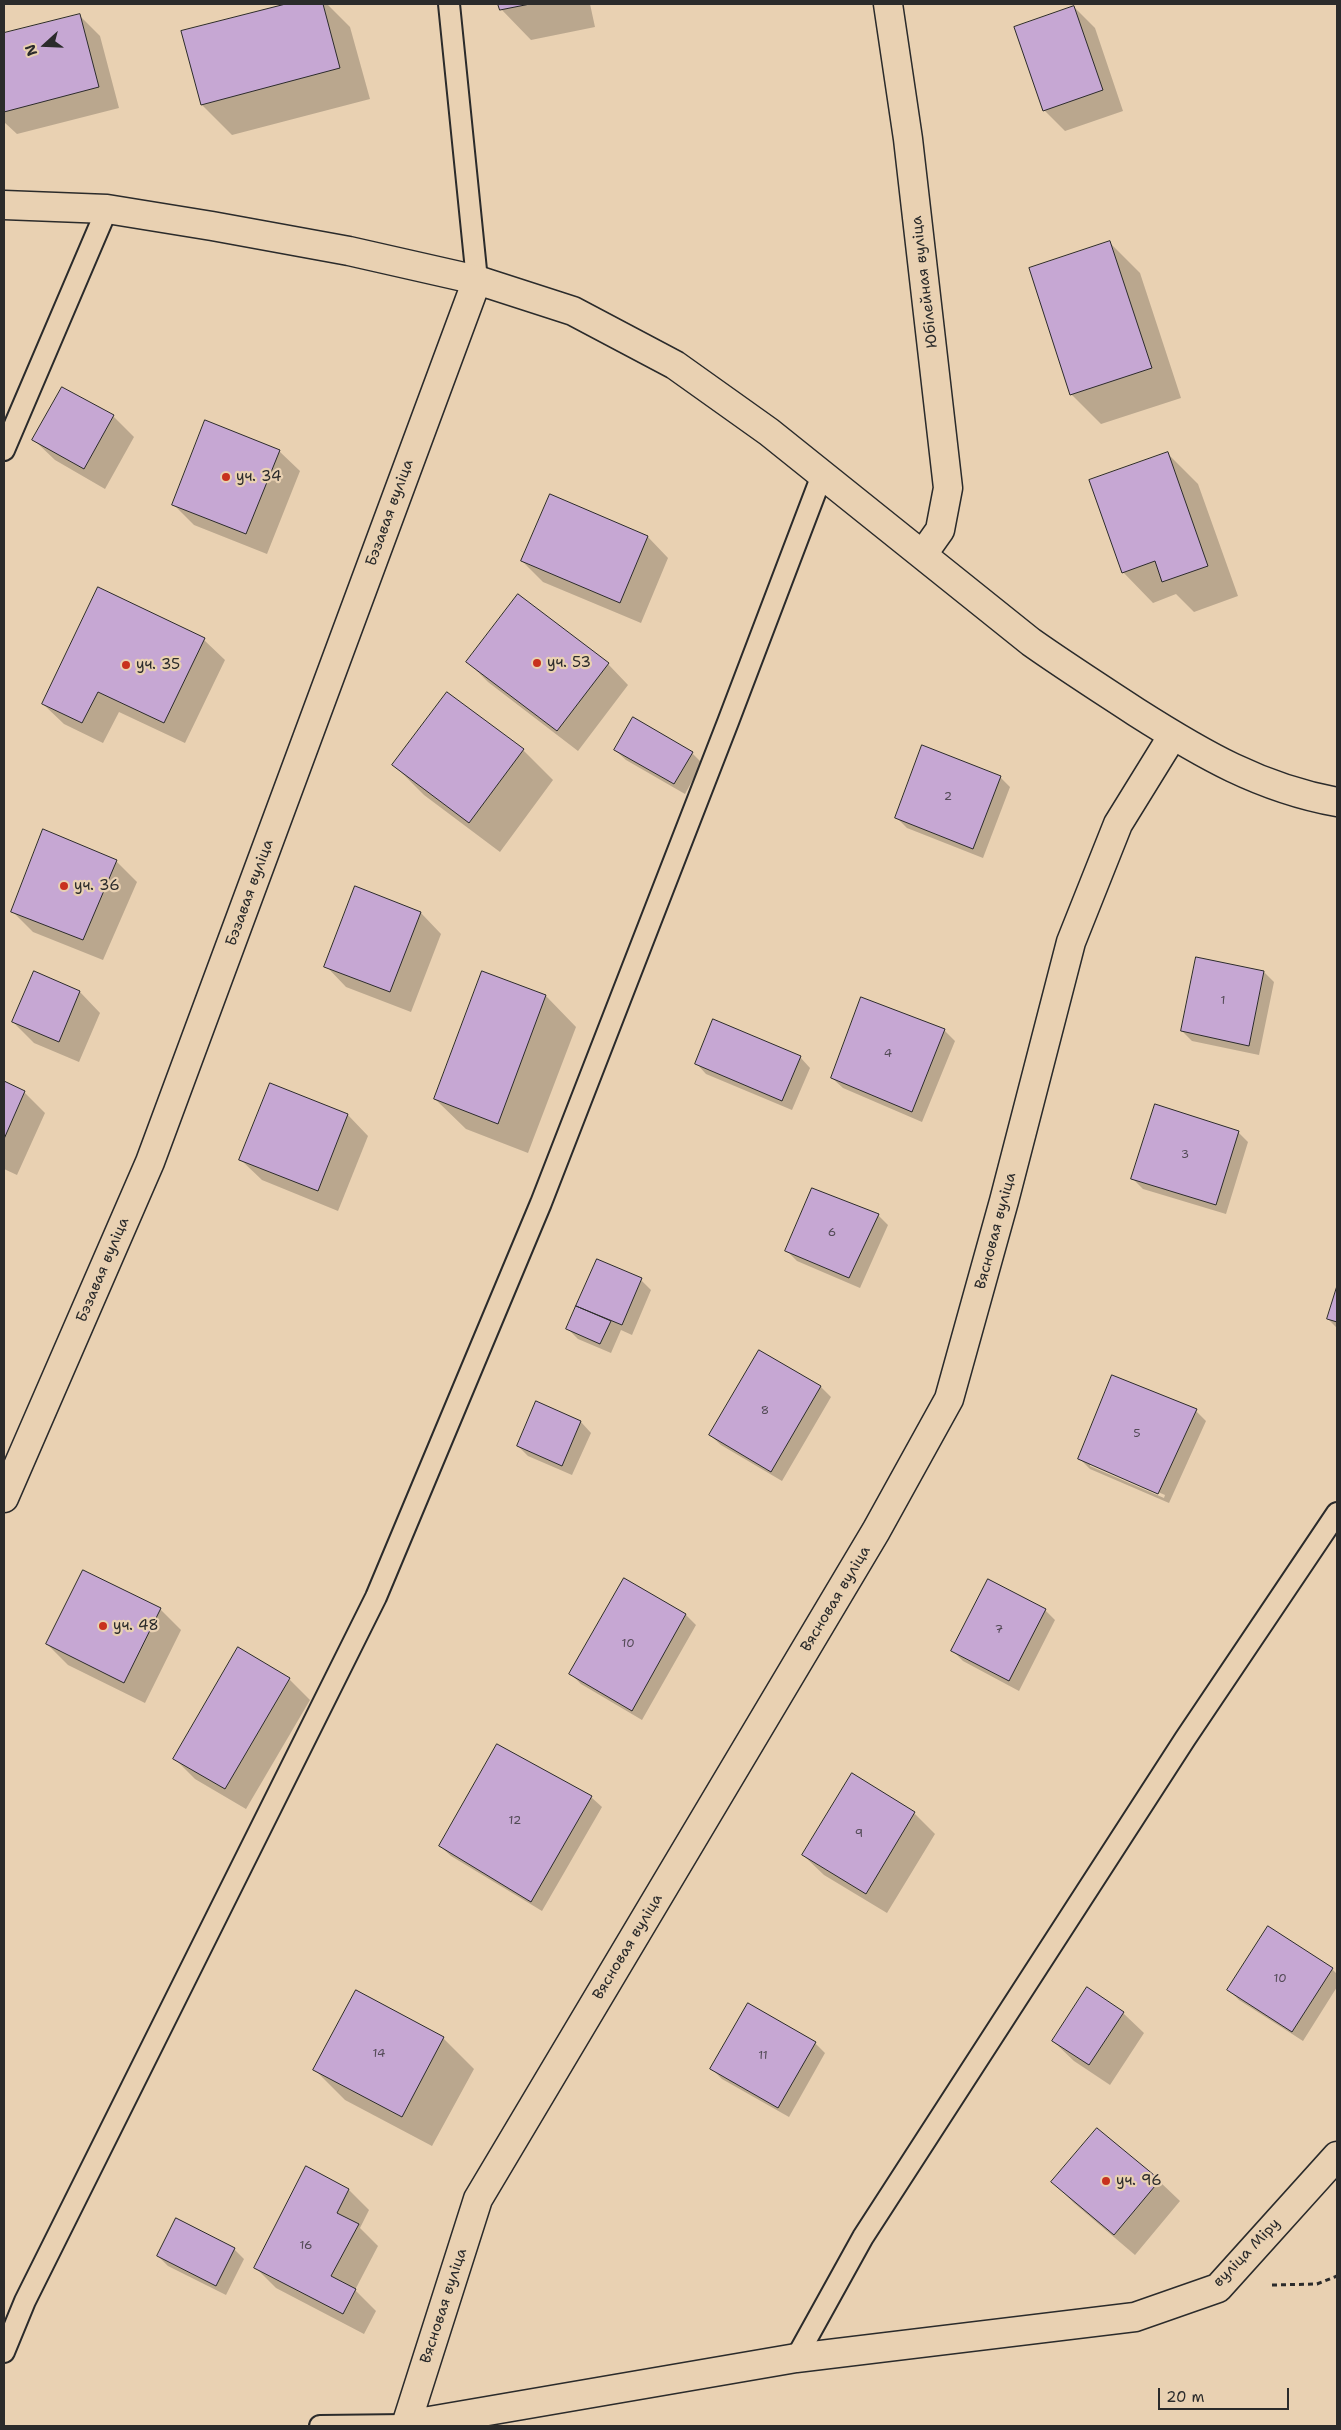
<!DOCTYPE html>
<meta charset="utf-8">
<style>
body{margin:0}
#map{position:relative;width:1341px;height:2430px;overflow:hidden;background:#e9d1b2;font-family:"Shantell Sans",sans-serif}
canvas{display:block}
.frame{position:absolute;inset:0;border:5px solid #2b2b2b;pointer-events:none}
.north{position:absolute;left:20px;top:20px;width:50px;height:50px;-webkit-text-stroke:4px #e9d1b2;paint-order:stroke;rotate:250deg;font-size:14px;font-weight:700;line-height:20px;text-align:center;color:#2b2b2b}
.north::after{content:'';display:block;margin:auto;width:18px;height:22px;background:#2b2b2b;clip-path:polygon(50% 0,100% 100%,50% 72%,0 100%)}
.scale{position:absolute;left:1158px;top:2388px;width:131px;height:22px;box-sizing:border-box;border:2px solid #2b2b2b;border-top:0;padding-left:6px;font-size:15px;line-height:18px;white-space:nowrap;color:#2b2b2b;-webkit-text-stroke:4px #e9d1b2;paint-order:stroke}
</style>
<div id="map">
<canvas width="1341" height="2430"></canvas>
<div class="frame"></div>
<div class="north">N</div>
<div class="scale">20 m</div>
</div>
<script>
const context = document.querySelector('canvas').getContext('2d');
context.lineJoin = 'round';
function fill(path, color) {
  context.fillStyle = color;
  context.fill(path, 'evenodd');
}
function stroke(path, color, width, dash) {
  context.strokeStyle = color;
  context.lineWidth = width;
  context.lineCap = dash ? 'butt' : 'round';
  context.setLineDash(dash || []);
  context.stroke(path);
}
function label(font, color, halo, rows, align = 'center') {
  context.font = font + ' "Shantell Sans",sans-serif';
  context.lineWidth = 4.5;
  context.setLineDash([]);
  context.textBaseline = 'middle';
  context.strokeStyle = halo;
  context.fillStyle = color;
  for (const [text, x, y, turn = 0] of rows) {
    context.save();
    context.translate(x, y);
    context.rotate((+turn || 0) * Math.PI / 180);
    context.textAlign = isNaN(turn) ? turn : align;
    if (halo) context.strokeText(text, 0, 0);
    context.fillText(text, 0, 0);
    context.restore();
  }
}
const shadow = new Path2D(`
 M291,4H327L350,27L370,99L232,135L202,105L182,32Z
 M500,4H590L595,27L531,40L501,9Z
 M1074,7L1095,28L1123,111L1065,131L1044,110Z
 M79,15L100,36L119,108L17,134L4,122V35Z
 M1110,243L1140,273L1181,398L1101,424L1071,394Z
 M113,416L134,437L105,489L55,460L34,440Z
 M279,451L300,471L267,554L194,525L173,504Z
 M1167,453L1198,484L1238,596L1194,612L1176,594L1153,603L1123,572Z
 M551,495L648,537L668,558L641,623L543,582L522,561Z
 M204,640L225,660L185,743L119,712L103,743L64,724L43,704Z
 M468,662L608,664L628,685L578,751L488,682Z
 M523,750L553,780L500,852L424,795L394,765Z
 M615,750L692,753L702,763L685,794L626,760Z
 M1000,777L1010,787L983,858L907,828L897,818Z
 M116,861L137,882L103,960L33,932L13,912Z
 M356,888L421,913L441,934L411,1012L346,987L326,966Z
 M1264,972L1274,982L1259,1055L1192,1041L1182,1031Z
 M34,973L80,992L100,1013L79,1062L34,1043L13,1022Z
 M483,973L546,996L576,1027L528,1153L466,1129L435,1099Z
 M944,1030L955,1041L922,1122L843,1088L832,1078Z
 M800,1057L810,1068L792,1110L706,1074L696,1063Z
 M4,1083L24,1092L45,1113L17,1175L4,1169Z
 M271,1084L348,1115L368,1136L338,1211L262,1180L241,1160Z
 M1238,1132L1248,1142L1226,1214L1143,1189L1133,1179Z
 M878,1215L888,1225L860,1288L797,1261L787,1251Z
 M598,1260L641,1280L651,1290L632,1335L621,1330L611,1353L578,1339L568,1329Z
 M1337,1290V1328L1328,1319Z
 M760,1351L821,1387L831,1397L782,1481L721,1445L710,1435Z
 M537,1403L581,1422L591,1433L572,1475L528,1456L518,1446Z
 M1196,1411L1206,1421L1169,1503L1090,1469L1080,1459ZM1090,1463L1165,1495L1164,1498L1090,1466Z
 M625,1580L686,1615L696,1625L642,1720L581,1684L571,1674Z
 M160,1609L181,1630L145,1703L68,1665L47,1644Z
 M1045,1610L1055,1620L1019,1691L963,1661L953,1651Z
 M289,1679L310,1700L246,1809L195,1779L174,1758Z
 M852,1775L914,1813L935,1834L887,1913L824,1875L803,1855Z
 M591,1797L602,1807L542,1911L451,1856L440,1846Z
 M1332,1969L1337,1974V1987L1303,2041L1239,2000L1229,1990Z
 M357,1992L443,2038L474,2069L432,2146L345,2100L315,2070Z
 M1123,2013L1144,2033L1110,2085L1074,2061L1053,2041Z
 M815,2043L825,2053L789,2117L722,2079L712,2069Z
 M1159,2181L1180,2201L1135,2255L1074,2203L1053,2182Z
 M349,2190L369,2210L360,2228L378,2246L355,2290L376,2311L364,2334L276,2288L256,2268Z
 M234,2249L244,2259L226,2295L168,2266L158,2256Z`);
const building = new Path2D(`
 M286,4H323L340,68L201,105L181,31Z
 M498,4H530L500,10Z
 M1074,6L1103,90L1043,111L1014,27Z
 M80,14L99,87L4,112V33Z
 M1110,241L1152,368L1070,395L1029,268Z
 M62,387L114,415L84,469L32,440Z
 M205,420L280,450L246,534L172,505Z
 M1168,452L1208,566L1162,582L1155,561L1122,573L1089,480Z
 M550,494L648,536L620,603L521,561Z
 M98,587L205,638L164,723L98,692L82,723L42,704Z
 M518,594L609,663L557,731L466,662Z
 M447,692L524,749L469,823L392,765Z
 M633,717L693,752L674,784L614,750Z
 M922,745L1001,776L973,849L895,818Z
 M43,829L117,860L83,940L11,912Z
 M355,886L421,912L390,992L324,967Z
 M1196,957L1264,971L1249,1046L1181,1031Z
 M34,971L80,991L59,1042L12,1022Z
 M482,971L546,995L498,1124L434,1099Z
 M861,997L945,1029L912,1112L831,1078Z
 M713,1019L801,1056L782,1101L695,1064Z
 M4,1081L25,1091L4,1139Z
 M270,1083L348,1114L318,1191L239,1160Z
 M1155,1104L1239,1131L1216,1205L1131,1179Z
 M812,1188L879,1214L849,1278L785,1251Z
 M597,1259L642,1278L622,1325L576,1306Z
 M1337,1286V1322L1327,1319Z
 M576,1306L611,1321L600,1344L566,1329Z
 M759,1350L821,1386L771,1472L709,1435Z
 M1112,1375L1197,1409L1158,1494L1078,1459Z
 M536,1401L581,1421L562,1466L517,1446Z
 M83,1570L161,1608L124,1683L46,1644Z
 M624,1578L686,1614L632,1711L569,1674Z
 M988,1579L1046,1609L1009,1681L951,1651Z
 M238,1647L290,1678L225,1789L173,1759Z
 M497,1744L592,1796L531,1902L439,1846Z
 M852,1773L915,1812L866,1894L802,1855Z
 M1268,1926L1333,1968L1292,2032L1227,1990Z
 M1087,1987L1124,2012L1089,2065L1052,2041Z
 M356,1990L444,2037L402,2117L313,2070Z
 M748,2003L816,2042L778,2108L710,2069Z
 M1097,2128L1160,2180L1114,2235L1051,2182Z
 M306,2166L349,2189L337,2213L359,2224L331,2276L356,2289L343,2314L254,2268Z
 M176,2218L235,2248L216,2286L157,2256Z`);
const path = new Path2D(`
 M1272,2285L1317,2284L1337,2276`);
const service = new Path2D(`
 M449,4L477,280
 M4,450L107,209
 M4,2352L25,2301L376,1597L541,1203L728,722L822,475
 M796,2358L863,2237L1185,1739L1337,1513
 M320,2426L406,2425`);
const minor = new Path2D(`
 M888,4L908,139L948,488L940,530L923,554
 M4,205L107,209L212,226L349,251L477,280L573,311L675,365L769,432L1031,642C1065,666 1101,689 1136,712C1202,754 1260,788 1337,802
 M1173,735L1118,824L1071,942L1004,1201L949,1399L876,1531L478,2199L406,2425L796,2358L1135,2317L1218,2288L1337,2156
 M4,1498L150,1162L477,280`);
const markers = [
 [226,477,5,"#c8321e"],
 [537,663,5,"#c8321e"],
 [126,665,5,"#c8321e"],
 [64,886,5,"#c8321e"],
 [103,1626,5,"#c8321e"],
 [1106,2181,5,"#c8321e"]
];
const numberNames = [
 ["2",948,797],
 ["1",1223,1001],
 ["4",888,1054],
 ["3",1185,1155],
 ["6",832,1233],
 ["8",765,1411],
 ["5",1137,1434],
 ["7",999,1630],
 ["10",628,1644],
 ["12",515,1821],
 ["9",859,1834],
 ["10",1280,1979],
 ["14",379,2054],
 ["11",763,2056],
 ["16",306,2246]
];
const streetNames = [
 ["Юбілейная вуліца",925,282,-97],
 ["Бэзавая вуліца",390,513,-70],
 ["Бэзавая вуліца",250,893,-70],
 ["Вясновая вуліца",996,1231,-75],
 ["Бэзавая вуліца",103,1270,-67],
 ["Вясновая вуліца",836,1599,-59],
 ["Вясновая вуліца",628,1947,-59],
 ["вуліца Міру",1247,2253,-46],
 ["Вясновая вуліца",444,2306,-72]
];
const poiNames = [
 ["уч. 34",236,477],
 ["уч. 53",547,663],
 ["уч. 35",136,665],
 ["уч. 36",74,886],
 ["уч. 48",113,1626],
 ["уч. 96",1116,2181]
];
fill(shadow, '#0003');
fill(building, '#c6a7d3');
stroke(building, '#2b2b2b', 1);
stroke(service, '#2b2b2b', 24);
stroke(minor, '#2b2b2b', 31);
stroke(path, '#2b2b2b', 3, [5, 4]);
stroke(service, '#e9d1b2', 20);
stroke(minor, '#e9d1b2', 28);
for (const [x, y, r, color] of markers) {
  const dot = new Path2D();
  dot.arc(x, y, r, 0, 2 * Math.PI);
  context.fillStyle = color;
  context.fill(dot);
  stroke(dot, '#e9d1b2', 2);
}
label('12px', '#524a55', null, numberNames);
label('15px', '#2b2b2b', '#e9d1b2', streetNames);
label('15px', '#2b2b2b', '#e9d1b2', poiNames, 'left');
</script>
